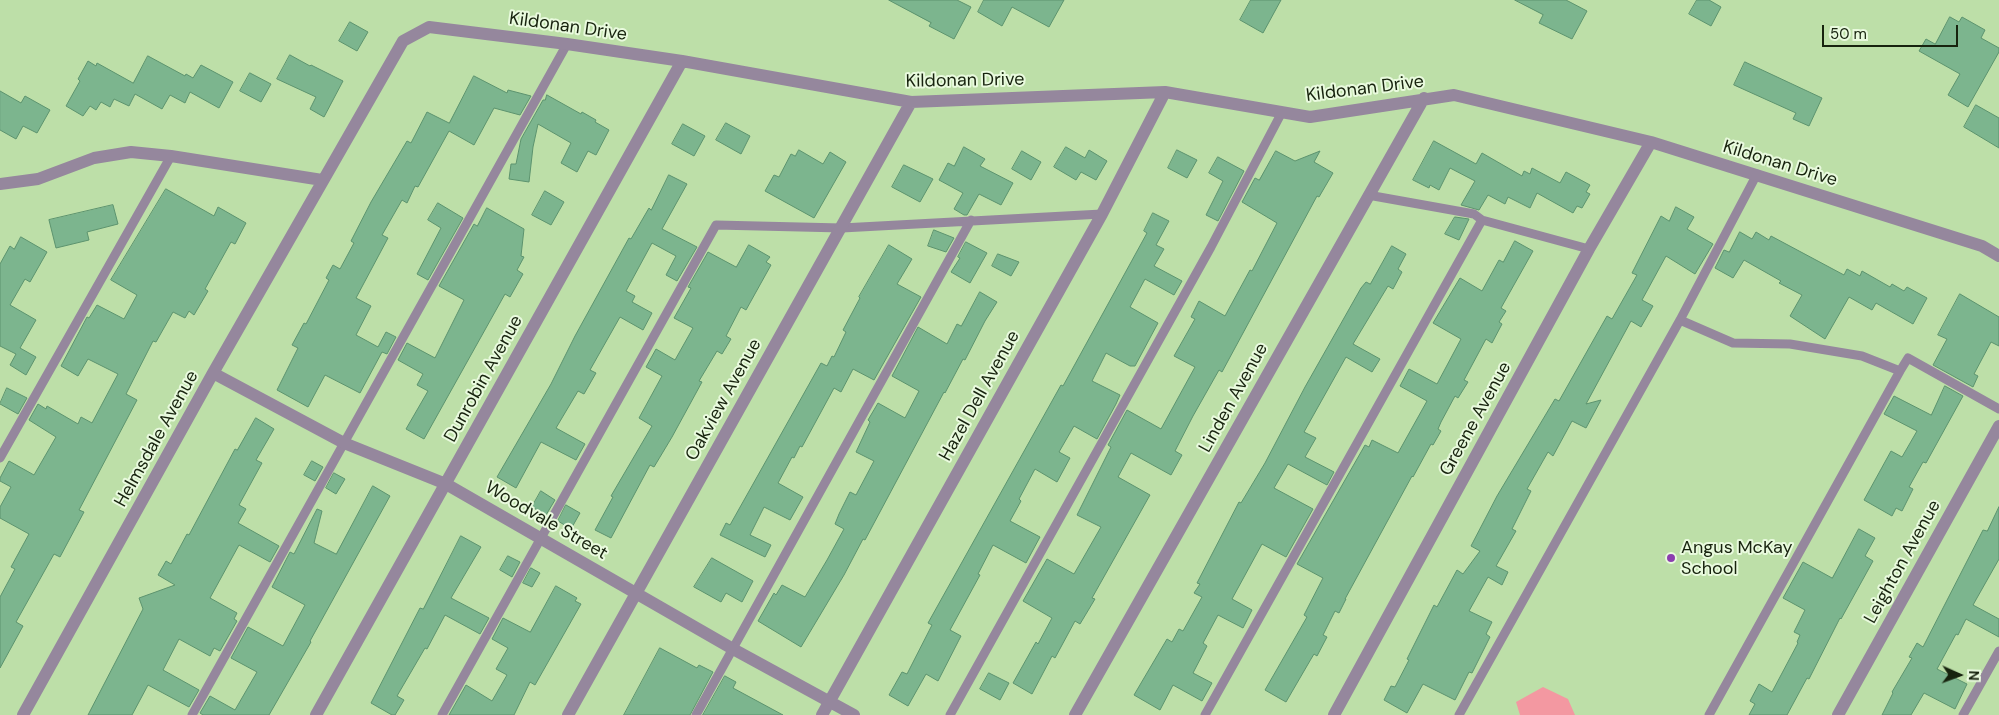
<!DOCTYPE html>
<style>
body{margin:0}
#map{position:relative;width:1999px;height:715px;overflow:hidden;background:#bddfa8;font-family:"DM Sans",sans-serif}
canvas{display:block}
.north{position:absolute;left:1934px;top:650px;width:50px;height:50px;-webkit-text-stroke:4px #e9fade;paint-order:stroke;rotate:92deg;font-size:14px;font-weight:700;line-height:20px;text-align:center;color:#17230e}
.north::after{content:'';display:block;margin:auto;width:18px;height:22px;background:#17230e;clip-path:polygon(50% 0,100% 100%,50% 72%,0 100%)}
.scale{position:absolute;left:1822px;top:25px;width:136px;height:22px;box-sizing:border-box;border:2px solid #17230e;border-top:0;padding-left:6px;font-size:15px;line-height:18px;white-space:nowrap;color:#17230e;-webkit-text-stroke:4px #e9fade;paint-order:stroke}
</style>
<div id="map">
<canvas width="1999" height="715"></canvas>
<div class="north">N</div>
<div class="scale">50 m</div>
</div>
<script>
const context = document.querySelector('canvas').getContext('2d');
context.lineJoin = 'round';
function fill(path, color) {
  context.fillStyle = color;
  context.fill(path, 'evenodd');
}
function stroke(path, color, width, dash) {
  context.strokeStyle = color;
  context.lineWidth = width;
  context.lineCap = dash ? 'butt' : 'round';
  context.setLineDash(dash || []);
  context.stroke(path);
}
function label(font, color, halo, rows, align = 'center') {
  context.font = font + ' "DM Sans",sans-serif';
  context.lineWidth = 4;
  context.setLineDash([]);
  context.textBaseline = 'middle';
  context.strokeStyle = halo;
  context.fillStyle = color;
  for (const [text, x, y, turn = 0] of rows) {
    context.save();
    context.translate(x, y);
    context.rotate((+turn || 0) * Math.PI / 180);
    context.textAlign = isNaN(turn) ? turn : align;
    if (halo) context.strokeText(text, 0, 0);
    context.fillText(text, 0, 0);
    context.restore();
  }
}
const green = new Path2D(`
 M1543,687L1568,699L1575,715H1520L1516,702Z`);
const building = new Path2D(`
 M889,0H957L971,7L954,39L929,26L931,23Z
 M984,0H1064L1049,27L1012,7L1002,26L978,12Z
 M1251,0H1281L1263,33L1240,20Z
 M1515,0H1566L1587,11L1572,39L1539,23L1543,15Z
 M1697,0H1709L1721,7L1711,26L1689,14Z
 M1950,17L1959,22L1962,17L1985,30L1981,38L1999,48V52L1968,107L1948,95L1960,74L1919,51L1926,39L1935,44Z
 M350,22L368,32L357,51L339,41Z
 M290,55L310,66L311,65L343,81L324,117L310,109L316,97L277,79Z
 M148,56L185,76L186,74L193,78L201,65L233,82L219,108L190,92L185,103L170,95L162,109L135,94L129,106L114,99L110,107L101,102L96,110L90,106L83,116L66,106L80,81L78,79L88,61L96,66L97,63L133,83Z
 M1745,62L1822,98L1809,126L1793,119L1796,113L1734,85Z
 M250,73L271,84L261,102L240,91Z
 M474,76L507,93L508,90L531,96L520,115L494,108L474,145L449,131L418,187L415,186L407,203L402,200L382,235L388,238L356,298L371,306L356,335L378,347L386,332L396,337L387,354L382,352L360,393L325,375L308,407L277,390L298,348L292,345L304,323L306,324L329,280L326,278L333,265L340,269L354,243L351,241L371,202L407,141L411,143L427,112L449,123Z
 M0,91L21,103L25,96L50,110L37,133L23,126L16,139L0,130Z
 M547,95L581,114L582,112L596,120L595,122L609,130L596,155L588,151L577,172L561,163L571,143L538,124L533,147L529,182L509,179L511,164H516L521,139L543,100H545Z
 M1976,105L1999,118V148L1964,127Z
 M726,123L750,136L741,154L716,140Z
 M683,124L705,136L694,156L672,144Z
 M1434,141L1476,164L1482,153L1522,176L1524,171L1530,174L1532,168L1560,183L1566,172L1590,185L1586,192L1590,194L1582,208L1577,206L1573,213L1537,193L1530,208L1508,197L1505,204L1488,195L1479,210L1461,205L1475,181L1450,168L1439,190L1430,185L1429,188L1413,180Z
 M964,147L985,159L980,166L1013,183L1001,205L979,194L967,215H964L954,209L963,193L939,180L948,163L954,166Z
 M1066,147L1085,158L1089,150L1107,161L1096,180L1081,172L1076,180L1054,167Z
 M799,150L823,164L830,152L846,162L814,218L765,191L774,175L779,177L791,154L795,156Z
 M1177,150L1197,160L1187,178L1168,168Z
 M1022,151L1041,162L1031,180L1012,169Z
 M1276,151L1295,161L1320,151L1314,162L1333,173L1319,197L1317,196L1222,372L1219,370L1193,416L1175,451L1182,455L1171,475L1131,453L1118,477L1150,495L1092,598L1095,599L1080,624L1075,621L1055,658L1052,656L1032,694L1013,683L1036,642L1038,644L1052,618L1023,601L1047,559L1074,574L1101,527L1077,515L1111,447L1108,445L1127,410L1161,429L1195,367L1174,356L1195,319L1191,317L1199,301L1225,316L1250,270L1252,271L1277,223L1242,202L1255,178L1259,180Z
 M1218,157L1244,171L1218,221L1206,215L1223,181L1209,173Z
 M904,165L933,179L920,202L892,187Z
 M669,175L687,184L662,229L697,247L677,281L666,275L676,256L652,243L626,291L635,296L632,302L652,313L643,330L620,317L590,370L596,373L584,394L578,391L556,428L585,444L576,460L541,442L516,488L497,477L551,384L575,336L629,238L631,239L649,208L651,210Z
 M166,189L214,216L218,207L246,223L235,244L231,242L205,289L208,291L194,315L189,311L185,318L173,312L156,342L153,341L126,394L137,400L79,510L84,512L60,557L54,554L16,622L23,626L0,668V597L15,569L11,567L29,534L0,518V507L11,487L0,481V478L9,461L34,475L56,437L29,420L38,404L46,409L47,406L78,424L81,417L92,423L118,374L88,359L78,376L61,366L87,317L89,318L97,305L124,319L137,295L111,280Z
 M545,191L564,202L551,225L532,215Z
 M438,203L463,218L428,280L417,274L441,228L428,220Z
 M113,205L118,224L87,232L89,240L56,248L49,220Z
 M1676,207L1694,217L1687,229L1713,244L1695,274L1666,256L1642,300L1653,306L1641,327L1631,321L1586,404L1601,400L1586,428L1572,421L1553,456L1548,452L1527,489L1531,491L1512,529L1516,531L1496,566L1508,572L1502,585L1488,577L1469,611L1492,622L1486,634L1490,637L1472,673L1469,672L1455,700L1423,684L1407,713L1384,700L1391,686L1395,687L1409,660L1407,659L1434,605L1437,607L1457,570L1463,574L1480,551L1471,546L1497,496L1555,399L1559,401L1607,316L1612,319L1637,275L1632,273L1661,216L1669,221Z
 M487,208L524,229L521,256L524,257L517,270L523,274L510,297L505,294L424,439L406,429L428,391L417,385L423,374L398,360L407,343L435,358L464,300L439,286L474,224L477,226Z
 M1153,213L1169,221L1156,245L1164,249L1154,266L1182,281L1174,295L1145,279L1130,307L1158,323L1135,366H1130L1106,353L1092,381L1120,395L1116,404L1097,439L1074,426L1059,452L1070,458L1057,482L1035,469L1019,499L1021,501L1010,521L1040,537L1026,563L993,545L978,574L980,575L950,630L961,636L938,681L926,674L908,706L889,695L902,672L907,674L932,625L928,623L1061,385L1063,386L1147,233L1144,231Z
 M1455,217L1469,219L1459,240L1445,234Z
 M934,230L954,238L946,252L928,246Z
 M1740,232L1752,239L1756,232L1769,240L1771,236L1844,275L1847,269L1860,276L1862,271L1890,287L1892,284L1904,291L1907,287L1927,298L1913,324L1876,303L1872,310L1849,297L1825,339L1790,316L1802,295L1779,283L1781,281L1744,260L1733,278L1715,268L1724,250L1729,252Z
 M21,237L47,252L30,282L25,279L10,305L36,320L20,348L36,357L26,375L10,365L16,354L0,346V264L10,246L14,249Z
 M1515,241L1533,251L1501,308L1506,311L1499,322L1502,324L1492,343L1486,339L1464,380L1468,382L1458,398L1455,396L1441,422L1438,429L1441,431L1433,445L1431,444L1413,477L1412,476L1345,599H1346L1339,613L1335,611L1323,635L1327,637L1317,656L1314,654L1311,659L1286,702L1265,690L1307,617L1304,615L1323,578L1297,564L1365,445L1369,447L1372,440L1398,453L1427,401L1400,386L1409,369L1437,384L1461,339L1433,323L1460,278L1482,291L1499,260L1503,262Z
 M966,242L987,253L970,283L951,272L960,258L958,257Z
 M749,245L770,257L766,262L771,265L746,310L741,307L726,336L731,339L722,354L717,351L699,381L702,382L672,437L654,467L650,465L611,538L595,530L613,497L611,496L652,426L639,418L662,376L646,367L656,349L675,360L693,328L674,318L691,288L688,287L708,252L736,267Z
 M889,245L912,259L897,284L921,297L874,380L853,369L841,392L834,388L802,447L800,446L794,458L792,457L778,483L803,497L790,520L764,507L750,535L771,545L765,557L720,535L726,523L730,525L821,363L827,366L832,356L834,357L846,332L843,330L860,298L859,297Z
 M1392,246L1406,254L1398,269L1402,272L1393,289L1388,286L1353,344L1380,359L1372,372L1346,357L1304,432L1316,438L1305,457L1334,472L1327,485L1288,464L1274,488L1313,509L1286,557L1262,544L1232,599L1252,610L1243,628L1218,615L1203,643L1207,646L1193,673L1212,683L1202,701L1173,685L1160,710L1134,695L1167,639L1172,642L1179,629L1183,631L1202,597L1194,593L1200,584L1197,583L1239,502L1241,503L1265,463L1305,387L1361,288L1366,282L1370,284Z
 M998,254L1019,262L1011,276L992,266Z
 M980,292L997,302L985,321L965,360L963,359L945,393L944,392L865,540L863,539L844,575L801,647L758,621L774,593L776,595L782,585L805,597L827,560L844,529L835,524L839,514L850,492L856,495L874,461L856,452L870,422L868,420L878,403L905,418L919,391L892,376L918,327L947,344L957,324L961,326Z
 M1960,294L1999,317V346L1991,342L1974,374L1978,376L1973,387L1933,365L1947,339L1938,335Z
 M1945,386L1963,396L1926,463L1923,462L1909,487L1913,489L1902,511L1896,508L1892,516L1864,500L1891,451L1902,457L1917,431L1884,414L1894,396L1931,415Z
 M7,388L27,398L18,414L0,404Z
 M256,418L274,429L256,460L262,463L239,505L246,509L238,523L279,546L270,562L239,545L210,598L237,613L234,619L237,621L220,651L214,648L210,656L179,639L163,670L199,690L189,707L148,685L132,715H88L143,609L139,598L175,585L158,575L166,561L171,564L187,534L189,535L235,449L237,450Z
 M312,461L323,467L315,481L304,475Z
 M334,473L345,479L336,494L326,488Z
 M373,486L390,496L310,641L311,642L269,715H203L200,713L210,696L235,710L257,672L231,658L248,627L283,646L305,605L272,587L290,552L294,554L317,509L322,511L314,543L336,554Z
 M541,491L555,500L546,515L532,507Z
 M566,505L580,513L571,529L558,521Z
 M1999,507V559L1973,605L1999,619V637L1966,619L1958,635L1956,634L1937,669L1967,684L1955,709L1924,693L1911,715H1882L1893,693L1892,692L1912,658L1909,657L1917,643L1923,647L1983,530L1987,531Z
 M1859,529L1875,538L1865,556L1873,561L1841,619L1840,618L1809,679L1807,678L1787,715H1749L1755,704L1750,701L1759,684L1772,692L1798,643L1797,642L1800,635L1794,632L1805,610L1783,598L1803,562L1832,578Z
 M461,536L481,547L451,598L489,618L480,634L445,615L427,649L425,648L397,696L404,700L395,715H392L371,703L420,608L423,609Z
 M508,556L520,562L512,577L500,570Z
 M712,558L753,581L742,602L726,593L721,602L694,587Z
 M531,568L540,573L532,587L523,583Z
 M556,586L577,598L575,601L581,604L535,685L530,682L514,715H449L466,685L492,701L507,675L496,669L508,648L492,639L503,618L530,632Z
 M660,648L697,668L699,665L713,672L690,715H624Z
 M989,673L1009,683L1000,700L980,689Z
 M725,676L736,682L733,688L783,715H703Z`);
const lane = new Path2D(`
 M1368,195L1474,214L1482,220L1589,249
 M1680,320L1733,343L1790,344L1862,356L1900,371L1908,358L1999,409
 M0,458L171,156
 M192,715L567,44
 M442,715L716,225L842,228L1102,214
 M696,715L971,220
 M950,715L1211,247L1282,112
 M1205,715L1482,220
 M1459,715L1680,320L1757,174
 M1709,715L1900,371
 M1963,715L1999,651`);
const street = new Path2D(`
 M0,184L38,179L94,158L131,152L171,156L322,180
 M213,373L344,443L446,484L733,649L854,715
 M23,715L213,373L403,41L429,27L567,44L682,61L911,102L1165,92L1310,117L1454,95L1651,142L1982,246L1999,256
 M316,715L682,61
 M568,715L911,102
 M822,715L1102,214L1165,92
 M1075,715L1424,98
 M1334,715L1589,249L1651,142
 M1838,715L1999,426`);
const markers = [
 [1671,558,5,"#8c3eaf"]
];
const streetNames = [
 ["Kildonan Drive",568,27,8],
 ["Kildonan Drive",965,81,-1],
 ["Kildonan Drive",1365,89,-7],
 ["Kildonan Drive",1780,164,17],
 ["Dunrobin Avenue",484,379,-61],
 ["Hazel Dell Avenue",980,396,-61],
 ["Linden Avenue",1234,398,-61],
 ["Oakview Avenue",724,400,-61],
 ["Greene Avenue",1476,419,-61],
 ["Helmsdale Avenue",157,439,-61],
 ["Woodvale Street",546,521,30],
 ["Leighton Avenue",1903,562,-61]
];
const poiNames = [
 ["Angus McKay",1681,548],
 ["School",1681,569]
];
fill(green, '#f398a1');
fill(building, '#7cb58e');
stroke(building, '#5c936e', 1);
stroke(lane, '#95879d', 9);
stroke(street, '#95879d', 12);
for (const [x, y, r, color] of markers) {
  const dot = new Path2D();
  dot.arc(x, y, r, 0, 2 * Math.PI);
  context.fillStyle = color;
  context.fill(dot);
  stroke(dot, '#e9fade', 2);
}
label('18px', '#17230e', '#e9fade', streetNames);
label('18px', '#17230e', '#e9fade', poiNames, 'left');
</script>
